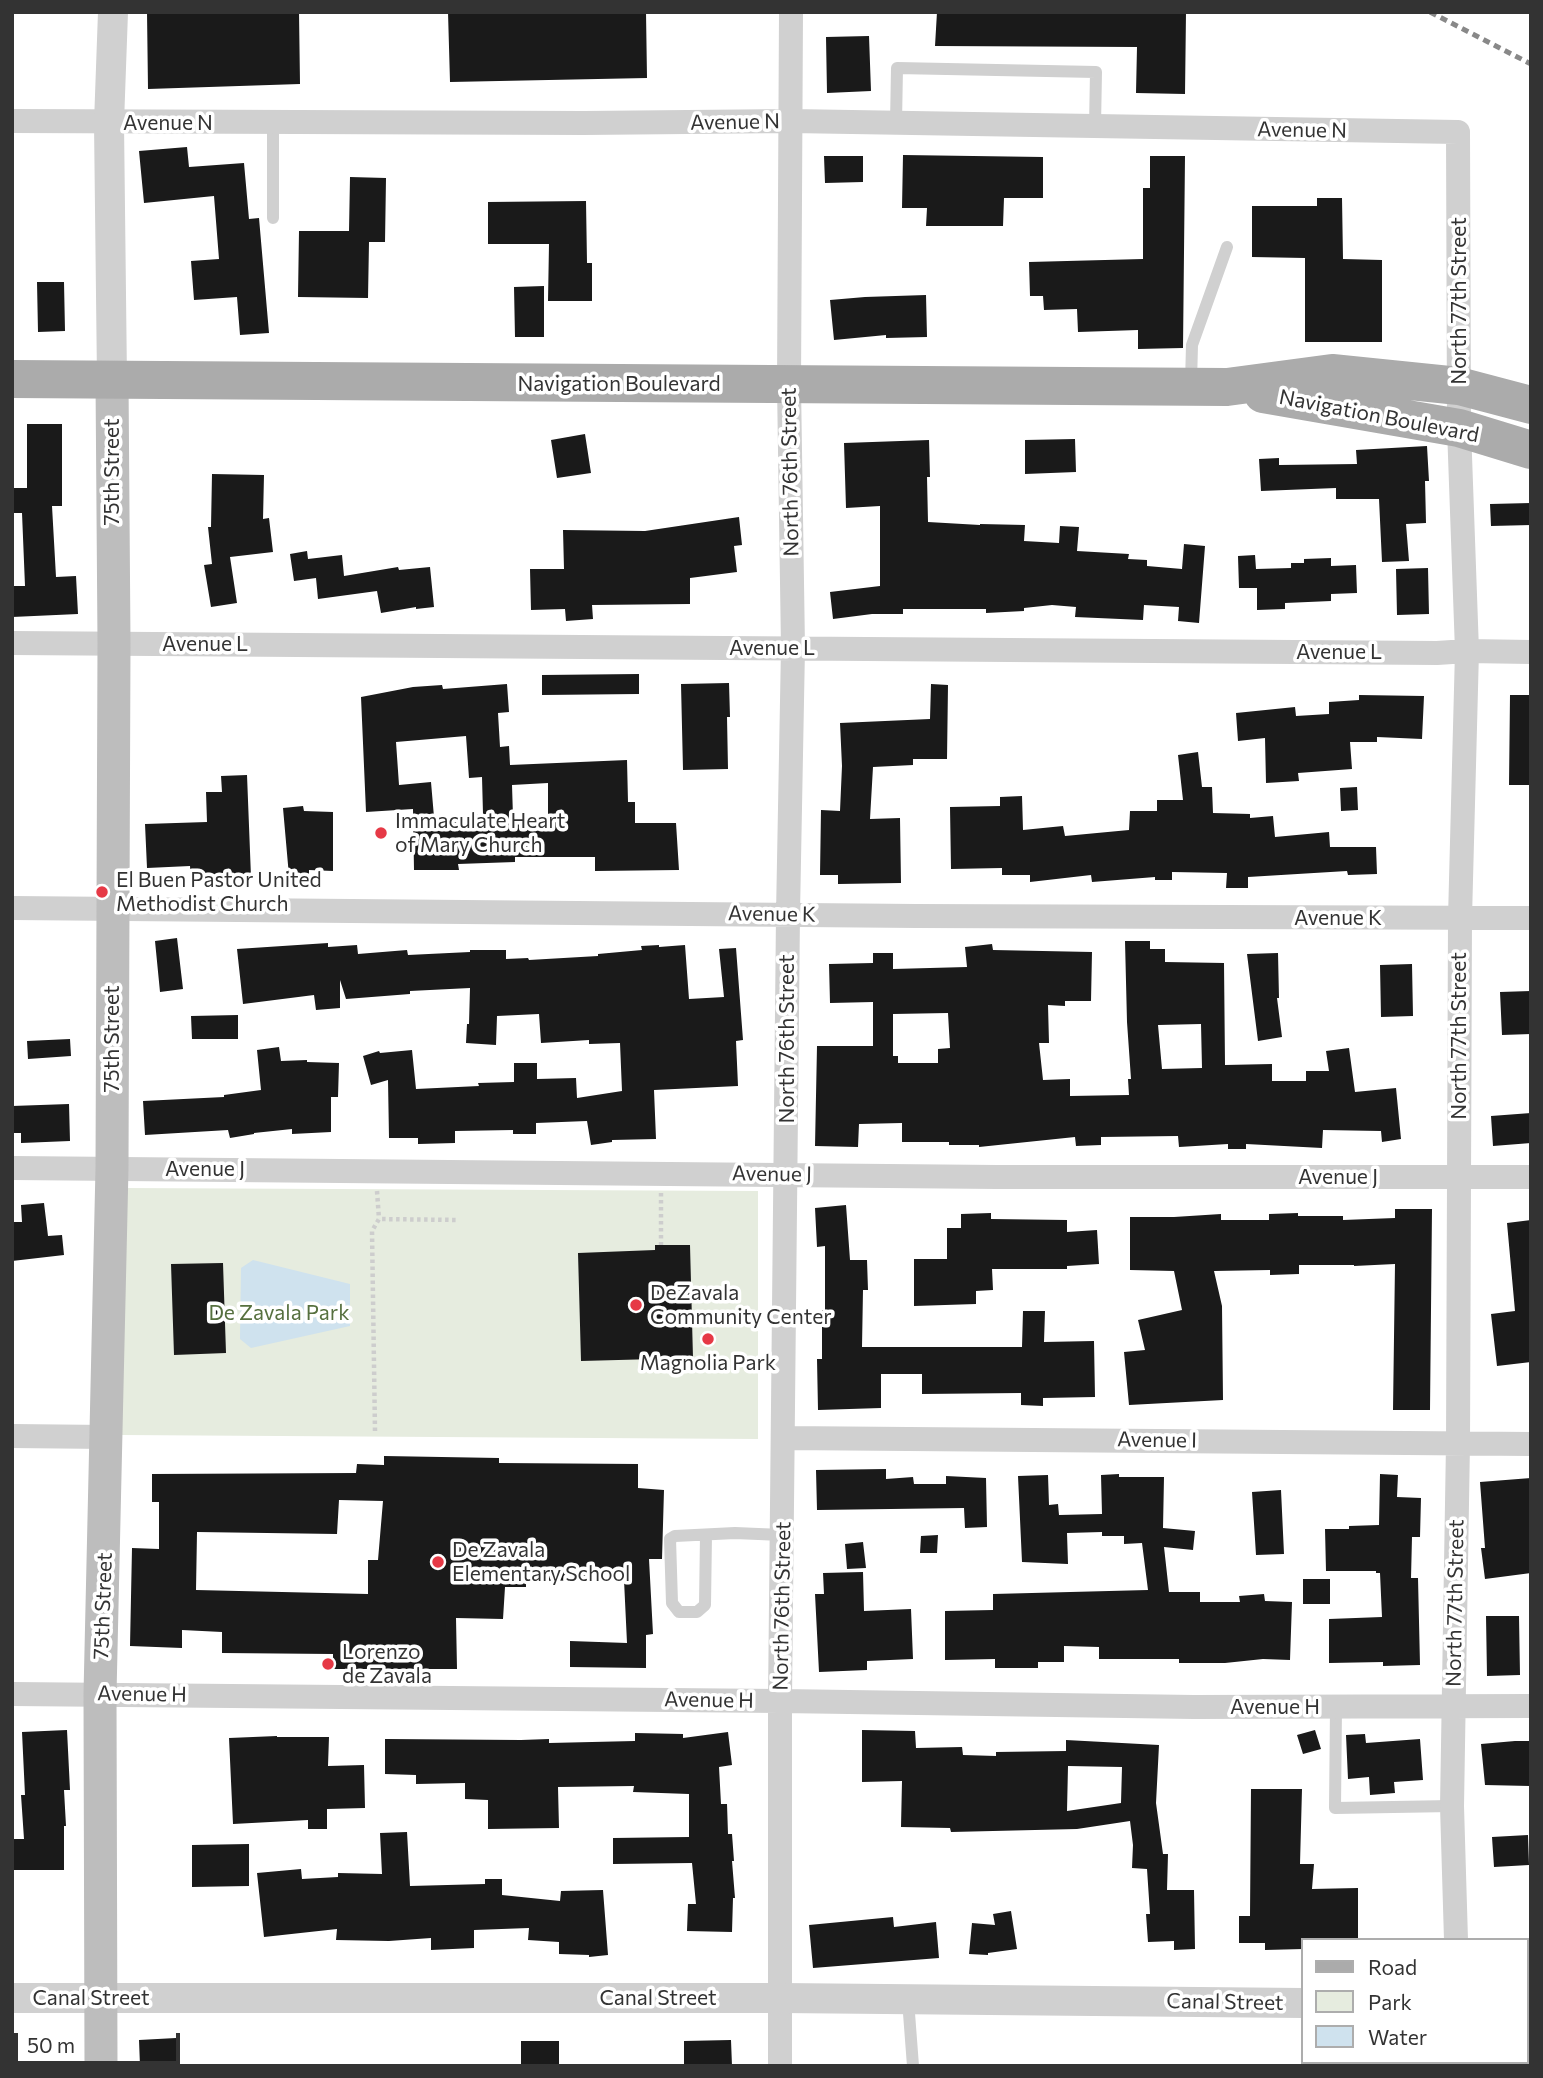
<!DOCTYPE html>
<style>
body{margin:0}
#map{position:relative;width:1543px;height:2078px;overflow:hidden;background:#fff;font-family:Commissioner,sans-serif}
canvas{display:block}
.frame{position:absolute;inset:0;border:14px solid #333;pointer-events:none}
.legend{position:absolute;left:1301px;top:1938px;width:228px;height:126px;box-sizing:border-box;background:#fff;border:2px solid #adadad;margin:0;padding:9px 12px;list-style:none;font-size:21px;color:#333}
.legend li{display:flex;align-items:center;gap:14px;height:35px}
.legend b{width:35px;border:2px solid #adadad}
.scale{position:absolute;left:14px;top:2033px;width:166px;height:32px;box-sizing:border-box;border:4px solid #333;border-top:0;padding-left:9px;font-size:21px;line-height:24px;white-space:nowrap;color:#333;-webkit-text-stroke:5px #fff;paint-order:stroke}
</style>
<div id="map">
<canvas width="1543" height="2078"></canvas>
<div class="frame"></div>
<ul class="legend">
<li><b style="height:9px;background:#ababab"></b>Road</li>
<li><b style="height:19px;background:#e6ecdf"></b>Park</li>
<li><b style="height:19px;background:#cfe2ee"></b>Water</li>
</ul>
<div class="scale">50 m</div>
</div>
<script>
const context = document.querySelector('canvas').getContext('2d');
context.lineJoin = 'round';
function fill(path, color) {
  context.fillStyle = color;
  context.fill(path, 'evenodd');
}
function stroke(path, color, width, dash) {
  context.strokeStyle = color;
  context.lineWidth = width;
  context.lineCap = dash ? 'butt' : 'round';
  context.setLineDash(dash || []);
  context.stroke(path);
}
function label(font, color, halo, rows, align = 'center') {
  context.font = font + ' Commissioner,sans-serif';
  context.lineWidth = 7;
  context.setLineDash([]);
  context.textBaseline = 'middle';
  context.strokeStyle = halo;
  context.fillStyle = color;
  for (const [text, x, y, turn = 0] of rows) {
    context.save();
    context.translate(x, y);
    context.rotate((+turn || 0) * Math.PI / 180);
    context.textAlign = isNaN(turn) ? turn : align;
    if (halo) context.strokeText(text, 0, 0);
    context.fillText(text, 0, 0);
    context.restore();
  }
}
const green = new Path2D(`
 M124,1188L758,1191V1439L121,1435Z`);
const water = new Path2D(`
 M253,1260L350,1284V1326L251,1348L240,1339L241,1268Z`);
const building = new Path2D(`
 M147,12H299L300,84L148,89Z
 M448,12H646L647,78L450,82Z
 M937,12H1186L1185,94L1136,93L1137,47L935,46Z
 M869,36L871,91L827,93L826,37Z
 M187,147L189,167L244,163L249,219L259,218L269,333L240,335L237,297L194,300L191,261L219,259L214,196L144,203L139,151Z
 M903,155L1043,157V198H1004L1003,226H926L927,208H902Z
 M824,156H863V182L825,183Z
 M1150,156H1185L1183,348L1138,349V330L1078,332L1077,309L1044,310L1043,296H1030L1029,262L1143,259V188H1150Z
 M350,177L386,178L385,242H369L368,298L298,297L299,231H349Z
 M1317,198H1342L1343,259L1382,260V342H1305V258L1252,257V206H1317Z
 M586,201L587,263H592V301H548L549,244H488V202Z
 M37,282H64L65,331L38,332Z
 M544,286V337H515L514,287Z
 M926,295L927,337L886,338V335L834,340L830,300L865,297Z
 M27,424H62V506H52L56,577L76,576L78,614L12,617V586H25L22,513H12V488H27Z
 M585,434L591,473L557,478L551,440Z
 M1075,439L1076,472L1025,474V440Z
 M929,440L930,477H927L928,522L980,525V524L1025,525L1024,541L1059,543L1060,526L1079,527L1077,551L1129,554L1128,559L1147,560V566L1182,569L1184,544L1205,546L1199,623L1178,621L1179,607L1144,605L1143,620L1075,617L1076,607L1052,605L1024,608V611L986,613V609H903V614H872L833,619L830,592L880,586V506L846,508L844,443Z
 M1427,446L1429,481H1425L1426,523L1406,524L1409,561L1382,562L1379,499H1336V488L1261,491L1259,459L1279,458V465L1357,464L1356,450Z
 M212,474L264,475L263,519L269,518L273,552L230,557L237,603L211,607L204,565L212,564L208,527H211Z
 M1531,503V525L1491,526L1490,504Z
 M739,517L742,545L734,546L737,572L690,578V604L592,605L593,619L566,621L565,609L531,610L530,569H564L563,530L645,531Z
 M307,551L308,559L342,555L344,576L398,567L399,570L430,567L434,607L416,609V607L381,613L377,591L318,599L316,578L294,581L290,554Z
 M1255,555L1256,569L1291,568V563H1304V559L1331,558V566L1356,565L1357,593L1331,594V601L1285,603V609L1257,610V588H1239L1238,556Z
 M1428,568L1429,614L1397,615L1396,569Z
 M639,674V694L542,695V675Z
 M729,683L730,717H727L728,769L683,770L681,684Z
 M507,684L509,712L498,713L500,747L509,746L510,765L627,760L628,802H635V823H676L679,870L595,871V857H515V862L458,864L459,870H414L413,809L366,812L361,697L413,687L442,685L443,689ZM466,736L469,778L482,777L483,814L434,817L431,782L399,785L396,742ZM548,783V818L513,817L512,785Z
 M931,684L948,685L947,759H913V765L873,767L870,819L900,818L901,883L838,884V875H820L821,810L840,811L842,766L840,723L930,719Z
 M1359,695L1424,696L1422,739L1377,737V742H1350L1352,769L1298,773L1299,781L1266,783L1265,738L1238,741L1236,713L1295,707L1296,716L1329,714V702L1359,700Z
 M1510,695H1531V785H1509Z
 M1198,752L1202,787H1212L1213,813L1250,814V818L1273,816L1275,837L1329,832L1330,847H1376L1377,874L1348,875L1347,871L1248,877V888H1226L1227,873L1172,872V880H1155V877L1092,882L1091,875L1030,882V875H1002V868L951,869L950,807L1000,806V797L1022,796L1023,830L1063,826L1065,836L1129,830L1130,811H1157V800H1183L1178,755Z
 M247,775L251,877L191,880L190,866L147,868L145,824L207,822L206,792H222L221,776Z
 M1357,787L1358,810L1341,811L1340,788Z
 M303,806L304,811L333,812V871L309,870V874L289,876L283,808Z
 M177,938L183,989L160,992L155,941Z
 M1125,941H1150V949H1165V962L1224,963L1225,1065L1272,1064V1081H1306V1071H1329L1326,1051L1349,1048L1355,1092L1396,1088L1401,1139L1382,1142L1381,1131L1323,1130L1322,1148L1246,1144V1149H1228V1144L1179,1147L1178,1136L1101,1137V1145L1076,1146L1075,1137L979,1147V1145H949V1142H902V1123L859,1124L858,1147L815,1146L817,1046H873V1002L830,1003L829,964L873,963V953H893V969L967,967L965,947L992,944L993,950L1092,952L1091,1001H1065V1006L1048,1005L1049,1043H1039L1043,1080L1070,1079V1096L1129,1095L1128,1079H1131L1127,1022ZM948,1013L950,1048L938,1049V1063H898V1056H893V1014ZM1201,1024L1202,1068L1162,1069L1158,1025Z
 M328,943V947L357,945L358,954L407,950L408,955L470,952V950H506V959L528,958L529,960L598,956V954L642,950L641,946L659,945V947L685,945L689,999L724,997L719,949L736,948L743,1040L736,1041L738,1086L654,1090L656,1139L612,1140V1142L591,1145L587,1121L536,1123V1134H513V1130L455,1131V1143L418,1144V1138H389L388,1080L371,1085L363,1056L379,1051L380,1053L412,1050L416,1089L479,1086L478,1083L514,1082V1063H537V1079L576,1078L577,1098L622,1091L620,1043L589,1044V1040L541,1043L539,1014L497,1016L496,1045L466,1043L467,1024H469L470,988L410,991V994L346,999L340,980V1008L316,1010L314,995L243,1004L237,949Z
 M1278,953L1279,998H1277L1282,1037L1258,1041L1247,954Z
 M1412,964L1413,1016L1381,1017L1380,965Z
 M1531,991V1034L1502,1035L1500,992Z
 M238,1015V1039H192L191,1016Z
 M70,1039L71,1056L28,1059L27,1041Z
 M279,1047L281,1061L307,1060V1062L339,1063L338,1097H331V1132L292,1134V1129L254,1133V1134L230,1138L228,1130L145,1135L143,1101L224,1097V1095L261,1090L257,1050Z
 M69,1104L70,1141L21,1143V1133H12V1106Z
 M1531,1113V1143L1493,1146L1491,1116Z
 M44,1203L48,1236L62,1235L64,1255L12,1261V1222H22L21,1205Z
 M846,1205L850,1260H867L868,1290H863L862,1347H1022L1023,1311H1045L1044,1342L1094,1341L1095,1397L1043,1398V1406L1021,1405V1393L922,1394V1374H881V1408L818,1410L817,1359H822V1310H825V1246L817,1247L815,1208Z
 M1395,1209H1432L1430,1410H1393L1395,1264L1354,1266V1265H1299V1274L1270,1275V1270L1214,1271L1222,1306L1223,1400L1129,1405L1124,1352L1145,1350L1138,1320L1182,1310L1174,1271L1130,1270V1217H1174L1221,1214V1220H1269V1214L1298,1213V1216H1343V1220L1395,1218Z
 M991,1213V1219L1067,1220V1232L1097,1230L1099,1264L1067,1266V1269H992L993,1290L976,1291V1304L914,1306V1259H947V1228H961V1214Z
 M1531,1220V1362L1497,1366L1491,1314L1515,1311L1507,1223Z
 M655,1245H690L693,1358L581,1361L578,1253L655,1250Z
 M223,1263L226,1353L174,1355L171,1264Z
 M384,1456L499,1458V1463L638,1464V1488L664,1490L662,1559H649L653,1634L646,1635V1668L570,1667V1641L627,1643L624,1580L526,1581V1587H505L503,1619L456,1618L457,1669H333V1654L222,1653V1632L182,1630V1648L130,1646L132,1548L159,1549V1502H152V1474L356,1473L357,1464L384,1465ZM339,1500L383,1501L378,1560H368V1594L196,1590L197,1532L337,1534Z
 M886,1469V1479L913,1477L914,1484H946V1476L986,1478L987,1527L965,1528L964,1508L817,1510L816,1470Z
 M1119,1474V1477H1164L1163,1528L1195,1531L1193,1550L1164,1547L1169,1592H1200V1602H1240L1239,1596L1264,1594L1265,1601L1292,1602L1290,1660L1263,1659L1225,1663H1179V1659H1099V1647L1064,1646V1662H1038V1668H995V1659L945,1660V1611L993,1610V1594L1148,1590L1142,1543L1124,1544V1536H1102V1532L1067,1533L1068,1564L1022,1562L1018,1476L1048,1475L1049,1505L1058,1504L1059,1515L1102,1514L1101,1475Z
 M1380,1474L1398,1475L1397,1497L1421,1498L1420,1537H1412L1411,1578H1418L1420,1665L1383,1666V1662L1329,1663V1619L1382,1617L1380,1573H1376V1571H1326L1325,1529H1349V1526L1379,1525Z
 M1531,1478V1573L1485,1579L1481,1548H1485L1480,1482Z
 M1281,1490L1284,1554L1256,1555L1252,1492Z
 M938,1535L937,1553H920L921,1536Z
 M863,1542L866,1568L847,1569L845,1544Z
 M863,1572L864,1611L911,1609L913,1659L867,1661V1670L819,1672L815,1594H824L823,1573Z
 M1303,1579H1330V1604H1303Z
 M1486,1616H1519L1520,1675L1487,1676Z
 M67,1730L70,1790H64L66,1826H64V1870H12V1839H24L21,1795H25L22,1732Z
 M862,1730L915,1731L916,1748L962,1747L963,1755L996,1756V1752L1066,1751V1740L1159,1745L1156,1803L1163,1854H1168L1167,1890H1194L1195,1949L1174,1950V1941L1148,1942L1146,1914H1150L1147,1869L1132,1868L1133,1845L1130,1821L1077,1829L951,1832L950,1828L901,1827L902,1781L862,1782ZM1068,1766L1122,1767L1121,1803L1067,1811Z
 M1315,1730L1321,1749L1303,1754L1297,1735Z
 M728,1732L732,1765L719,1767L721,1804H727L728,1834H732L734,1861H732L735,1898H733L732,1932L687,1931L688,1904H696L692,1863L613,1864V1838L689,1837V1794L633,1792L634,1786L558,1787L559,1828L488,1829V1800L465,1799V1783L416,1784V1775L385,1774V1739L521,1740L549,1739V1743L635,1741V1733L683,1734V1738Z
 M1365,1734L1366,1743L1420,1739L1423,1780L1394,1782L1395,1793L1370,1795L1369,1777L1348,1779L1346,1735Z
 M277,1736V1737H329L328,1766L364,1765L365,1808L327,1809V1829H308V1820L233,1824L229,1738Z
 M1515,1741H1531L1530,1786L1485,1785L1481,1744Z
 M1251,1789H1302L1300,1864H1314L1312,1889L1358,1888V1940H1303V1949L1265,1950V1943H1239V1916H1250Z
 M407,1832L410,1886L485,1884V1879H502V1895L560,1901L561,1891L603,1890L608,1955L589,1957V1955L559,1954V1942L528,1940L529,1928L474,1930V1948L431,1950V1938L389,1941L336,1940L337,1929L264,1937L257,1873L301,1869L302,1879L338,1877V1873L382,1874L380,1833Z
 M1528,1835L1529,1865L1494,1867L1492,1837Z
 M249,1844V1886L192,1887V1845Z
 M1011,1911L1017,1949L988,1953V1955L969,1954L972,1923L995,1925L993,1914Z
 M893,1917L894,1927L936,1922L939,1958L813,1968L809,1925Z
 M176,2038L177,2066H140L139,2040Z
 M731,2040L732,2066H684V2041Z
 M521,2041H559V2066H521Z`);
const path = new Path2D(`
 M377,1191L379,1219
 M661,1193V1245
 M375,1431L372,1231L379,1219L459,1220`);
const service = new Path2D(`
 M896,123L897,68L1096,72L1095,126
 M273,218V123
 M1191,383L1192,345L1227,247
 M706,1535L705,1605L697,1612H679L672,1603L670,1539L675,1536L735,1533L782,1535
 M1336,1707L1335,1808L1452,1806
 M908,2000L913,2066`);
const minor = new Path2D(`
 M12,121L584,123L791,121L1458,132L1459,428L1467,651L1460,918L1458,1443L1452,1806L1456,1940
 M12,643L1437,653L1467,651L1531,652
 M12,908L916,916L1531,918
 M12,1168L997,1177H1531
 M12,1436L107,1437
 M784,1438L1531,1444
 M12,1694L780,1701L1194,1707L1531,1706
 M780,2066V1701L788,914L793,648L789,385L791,12
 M1459,2066V2062`);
const tertiary = new Path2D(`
 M112,380L109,123L113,12
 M12,1998H781L1303,2003
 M1527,2004H1531`);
const secondary = new Path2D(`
 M101,2066L100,1694L112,1168L114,643L112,380`);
const primary = new Path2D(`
 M12,379L1227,387L1332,373L1459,386L1531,405
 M1263,394L1459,428L1531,450`);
const rail = new Path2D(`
 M1430,12L1531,64`);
const markers = [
 [381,833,7,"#e63946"],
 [102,892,7,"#e63946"],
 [636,1305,7,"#e63946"],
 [708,1339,7,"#e63946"],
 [438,1562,7,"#e63946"],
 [328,1664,7,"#e63946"]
];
const streetNames = [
 ["Avenue N",735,122,-1],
 ["Avenue N",168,123],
 ["Avenue N",1302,130,1],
 ["North 77th Street",1459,301,-90],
 ["Navigation Boulevard",619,384],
 ["Navigation Boulevard",1379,416,11],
 ["75th Street",112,472,-90],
 ["North 76th Street",790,472,-91],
 ["Avenue L",205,644],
 ["Avenue L",772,648],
 ["Avenue L",1339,652],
 ["Avenue K",772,914,1],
 ["Avenue K",1338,918],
 ["North 77th Street",1459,1036,-90],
 ["75th Street",112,1039,-90],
 ["North 76th Street",787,1039,-90],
 ["Avenue J",205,1169],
 ["Avenue J",772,1174,1],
 ["Avenue J",1338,1177],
 ["Avenue I",1157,1440,1],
 ["North 77th Street",1455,1603,-89],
 ["75th Street",103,1606,-88],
 ["North 76th Street",782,1606,-89],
 ["Avenue H",142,1694,1],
 ["Avenue H",709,1700,1],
 ["Avenue H",1275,1707],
 ["Canal Street",91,1998],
 ["Canal Street",658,1998],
 ["Canal Street",1225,2002,1]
];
const poiNames = [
 ["Immaculate Heart",395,821],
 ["of Mary Church",395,845],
 ["El Buen Pastor United",116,880],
 ["Methodist Church",116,904],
 ["DeZavala",650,1293],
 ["Community Center",650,1317],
 ["Magnolia Park",708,1363,"center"],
 ["De Zavala",452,1550],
 ["Elementary School",452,1574],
 ["Lorenzo",342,1652],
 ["de Zavala",342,1676]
];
const parkNames = [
 ["De Zavala Park",279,1313]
];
fill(green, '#e6ecdf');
fill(water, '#cfe2ee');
fill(building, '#1a1a1a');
stroke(path, '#cdcdcd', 4.5, [3.5, 3.5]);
stroke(service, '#d0d0d0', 12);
stroke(minor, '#d0d0d0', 24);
stroke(tertiary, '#d0d0d0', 30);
stroke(secondary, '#bdbdbd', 33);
stroke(primary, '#ababab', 38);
stroke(rail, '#888', 5, [7, 5]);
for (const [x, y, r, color] of markers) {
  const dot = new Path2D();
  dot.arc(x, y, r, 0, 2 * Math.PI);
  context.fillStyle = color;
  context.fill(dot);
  stroke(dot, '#fff', 2.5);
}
label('21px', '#333', '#fff', streetNames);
label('21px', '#333', '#fff', poiNames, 'left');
label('21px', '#56703f', '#fff', parkNames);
</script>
